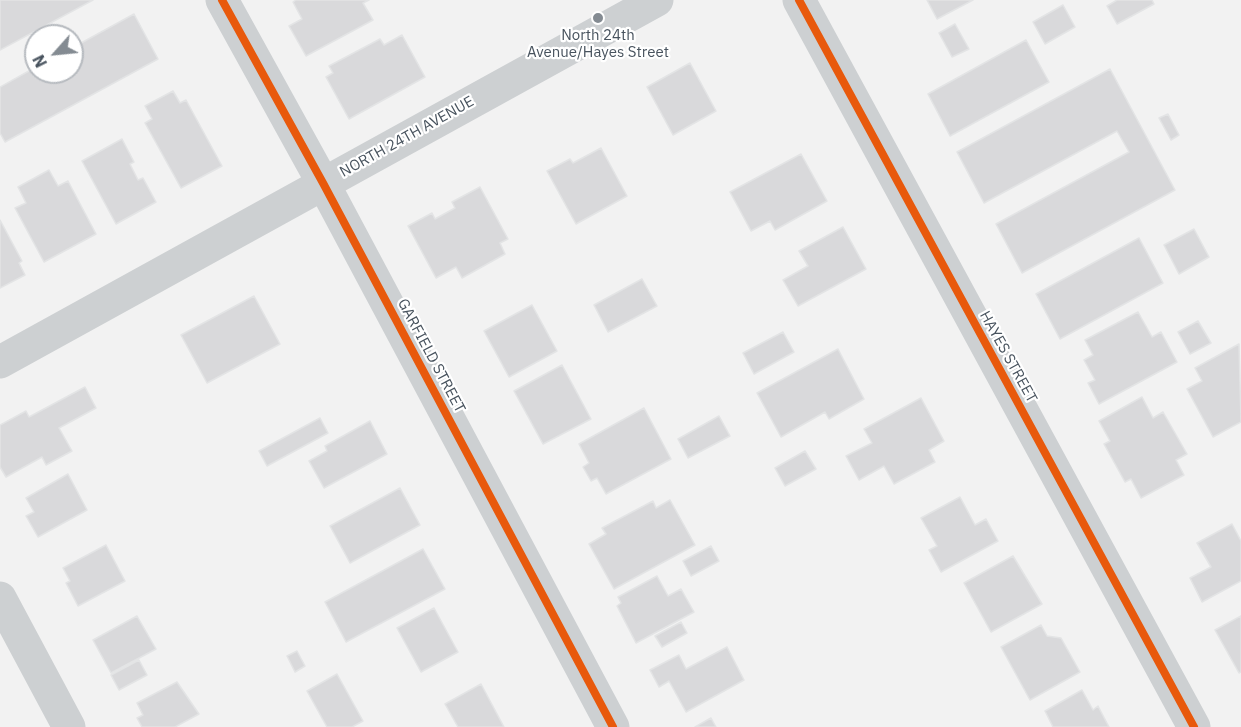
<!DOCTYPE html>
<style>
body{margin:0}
#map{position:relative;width:1241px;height:727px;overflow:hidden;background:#f2f2f2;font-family:"IBM Plex Sans",sans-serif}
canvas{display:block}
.north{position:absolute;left:24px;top:24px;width:60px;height:60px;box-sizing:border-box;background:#fff;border:2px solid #b6babf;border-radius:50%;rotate:243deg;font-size:16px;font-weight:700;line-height:24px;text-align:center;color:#48535e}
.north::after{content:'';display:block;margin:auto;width:21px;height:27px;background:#848b92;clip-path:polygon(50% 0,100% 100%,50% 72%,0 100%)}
</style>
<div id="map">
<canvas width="1241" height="727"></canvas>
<div class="north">N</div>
</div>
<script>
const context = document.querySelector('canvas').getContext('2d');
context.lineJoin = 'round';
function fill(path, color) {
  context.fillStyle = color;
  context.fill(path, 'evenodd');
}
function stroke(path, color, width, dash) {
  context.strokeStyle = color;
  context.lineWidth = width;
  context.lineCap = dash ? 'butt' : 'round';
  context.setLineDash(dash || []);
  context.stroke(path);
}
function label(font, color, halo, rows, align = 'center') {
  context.font = font + ' "IBM Plex Sans",sans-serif';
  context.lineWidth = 4.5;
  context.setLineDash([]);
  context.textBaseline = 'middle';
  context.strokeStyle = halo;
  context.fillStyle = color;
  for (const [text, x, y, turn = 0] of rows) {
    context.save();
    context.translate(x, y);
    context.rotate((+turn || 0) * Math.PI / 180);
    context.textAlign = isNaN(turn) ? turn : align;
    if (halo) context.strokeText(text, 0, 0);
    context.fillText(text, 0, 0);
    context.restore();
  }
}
const building = new Path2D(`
 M0,0H93L0,50Z
 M296,0H369L363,3L373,20L306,56L289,26L302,19L293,2Z
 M927,0H973L937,19Z
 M1117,0H1152L1154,4L1117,24L1107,6Z
 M1063,5L1075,27L1045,44L1033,22Z
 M134,14L158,59L5,142L0,133V87L36,67V72H72V48Z
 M955,24L969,49L952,57L939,33Z
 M402,35L425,77L349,119L326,77L333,73L329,66L380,39L384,45Z
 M1026,40L1049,82L950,136L928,94Z
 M690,63L716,111L673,135L647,87Z
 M1110,69L1175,190L1022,273L996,224L1129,152L1117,131L984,203L957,152Z
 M173,91L180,103L186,100L222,166L181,188L145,123L152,119L145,106Z
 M1168,114L1179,135L1171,140L1159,118Z
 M122,139L134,162L130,164L138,180L143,178L156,202L116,224L82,161Z
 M601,148L627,196L576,224L547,171L570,159L573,163Z
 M801,154L827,201L775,230L770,221L751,231L730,192Z
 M49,170L58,186L68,181L96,234L44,262L15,208L26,203L18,187Z
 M480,187L508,239L500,243L505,254L462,278L456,267L436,278L408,226L432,213L435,219L455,208L452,202Z
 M0,220L22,261L19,263L25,275L0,288Z
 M843,227L866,269L798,306L783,280L808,266L799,251Z
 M1194,229L1209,257L1179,274L1164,245Z
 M1139,238L1163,283L1060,339L1036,294Z
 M642,279L657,306L608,332L594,305Z
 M254,296L280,344L207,383L181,335Z
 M532,305L557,351L509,377L484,331Z
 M1138,312L1152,337L1161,332L1177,362L1099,404L1088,383L1095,380L1084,360L1093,355L1085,340Z
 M1198,321L1211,343L1190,354L1178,332Z
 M783,332L794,352L754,374L743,353Z
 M1239,344L1241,422L1213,437L1187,389L1202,381L1195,368Z
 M838,349L864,399L829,419L825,412L781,437L757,393Z
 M562,365L591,419L543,444L514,391Z
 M85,387L96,408L59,428L72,451L46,465L42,457L6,477L0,467V425L26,411L29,417Z
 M1142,397L1153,418L1163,412L1187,454L1176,460L1184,475L1141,498L1131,479L1125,482L1104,444L1110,441L1099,421Z
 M921,398L944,441L929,450L935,462L894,484L884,466L859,480L846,456L872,443L864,429Z
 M644,408L671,459L606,494L597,478L591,481L583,467L589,463L579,444Z
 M719,416L730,436L688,458L678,439Z
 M320,418L328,433L267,466L259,451Z
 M370,421L387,454L324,488L309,461L327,451L325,446Z
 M805,451L816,469L785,486L775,468Z
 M68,474L87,510L38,537L26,516L34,512L26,498Z
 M400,488L420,525L350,563L330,526Z
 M960,497L975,525L986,519L998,541L941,572L929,550L937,546L921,518Z
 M670,500L695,545L614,589L589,544L606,534L602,528L653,501L656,508Z
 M1232,524L1241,541V581L1202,602L1190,578L1211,567L1197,543Z
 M106,545L125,581L78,606L66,583L70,581L63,568Z
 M711,546L719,561L691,576L683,561Z
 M423,549L445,589L346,642L325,602Z
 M1013,556L1042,604L991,632L964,583Z
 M657,576L668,596L681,589L694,612L636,643L617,606L621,603L618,597Z
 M434,608L458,652L421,672L397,628Z
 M137,616L156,649L111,673L93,640Z
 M1241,616V672L1239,673L1215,630Z
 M681,622L687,633L662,647L655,636Z
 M1041,625L1047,636L1061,638L1080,672L1030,700L1001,647Z
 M727,647L744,680L686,712L669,681L659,687L650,670L679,655L686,669Z
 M297,651L305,666L295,672L287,656Z
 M139,660L147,675L119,690L111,675Z
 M337,674L363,721L352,727H327L307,691Z
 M177,682L199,714L175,727H142L137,718L143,715L137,703Z
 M481,684L504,727H458L445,704Z
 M1082,690L1093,710L1098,706L1109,727H1053L1045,711Z
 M711,718L716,727H695Z`);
const minor = new Path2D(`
 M222,0L323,183L613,727
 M799,0L1194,727
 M0,598L69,727`);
const tertiary = new Path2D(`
 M0,362L657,0`);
const cycleway = new Path2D(`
 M222,0L323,183L613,727
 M799,0L1194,727`);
const markers = [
 [598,18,6,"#848b92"]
];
const poiNames = [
 ["North 24th",598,36],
 ["Avenue/Hayes Street",598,53]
];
const streetNames = [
 ["NORTH 24TH AVENUE",407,137,-29],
 ["GARFIELD STREET",431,356,62],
 ["HAYES STREET",1008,357,61]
];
fill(building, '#d9d9db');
stroke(building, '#e3e4e5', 1.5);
stroke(minor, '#cdd0d2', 33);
stroke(tertiary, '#cdd0d2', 33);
stroke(cycleway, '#e8590c', 8);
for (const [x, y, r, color] of markers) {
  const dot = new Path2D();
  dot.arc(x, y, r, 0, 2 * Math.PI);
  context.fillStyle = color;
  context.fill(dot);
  stroke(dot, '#fff', 2);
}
label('15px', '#48535e', '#fff', poiNames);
label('15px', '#48535e', '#fff', streetNames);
</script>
